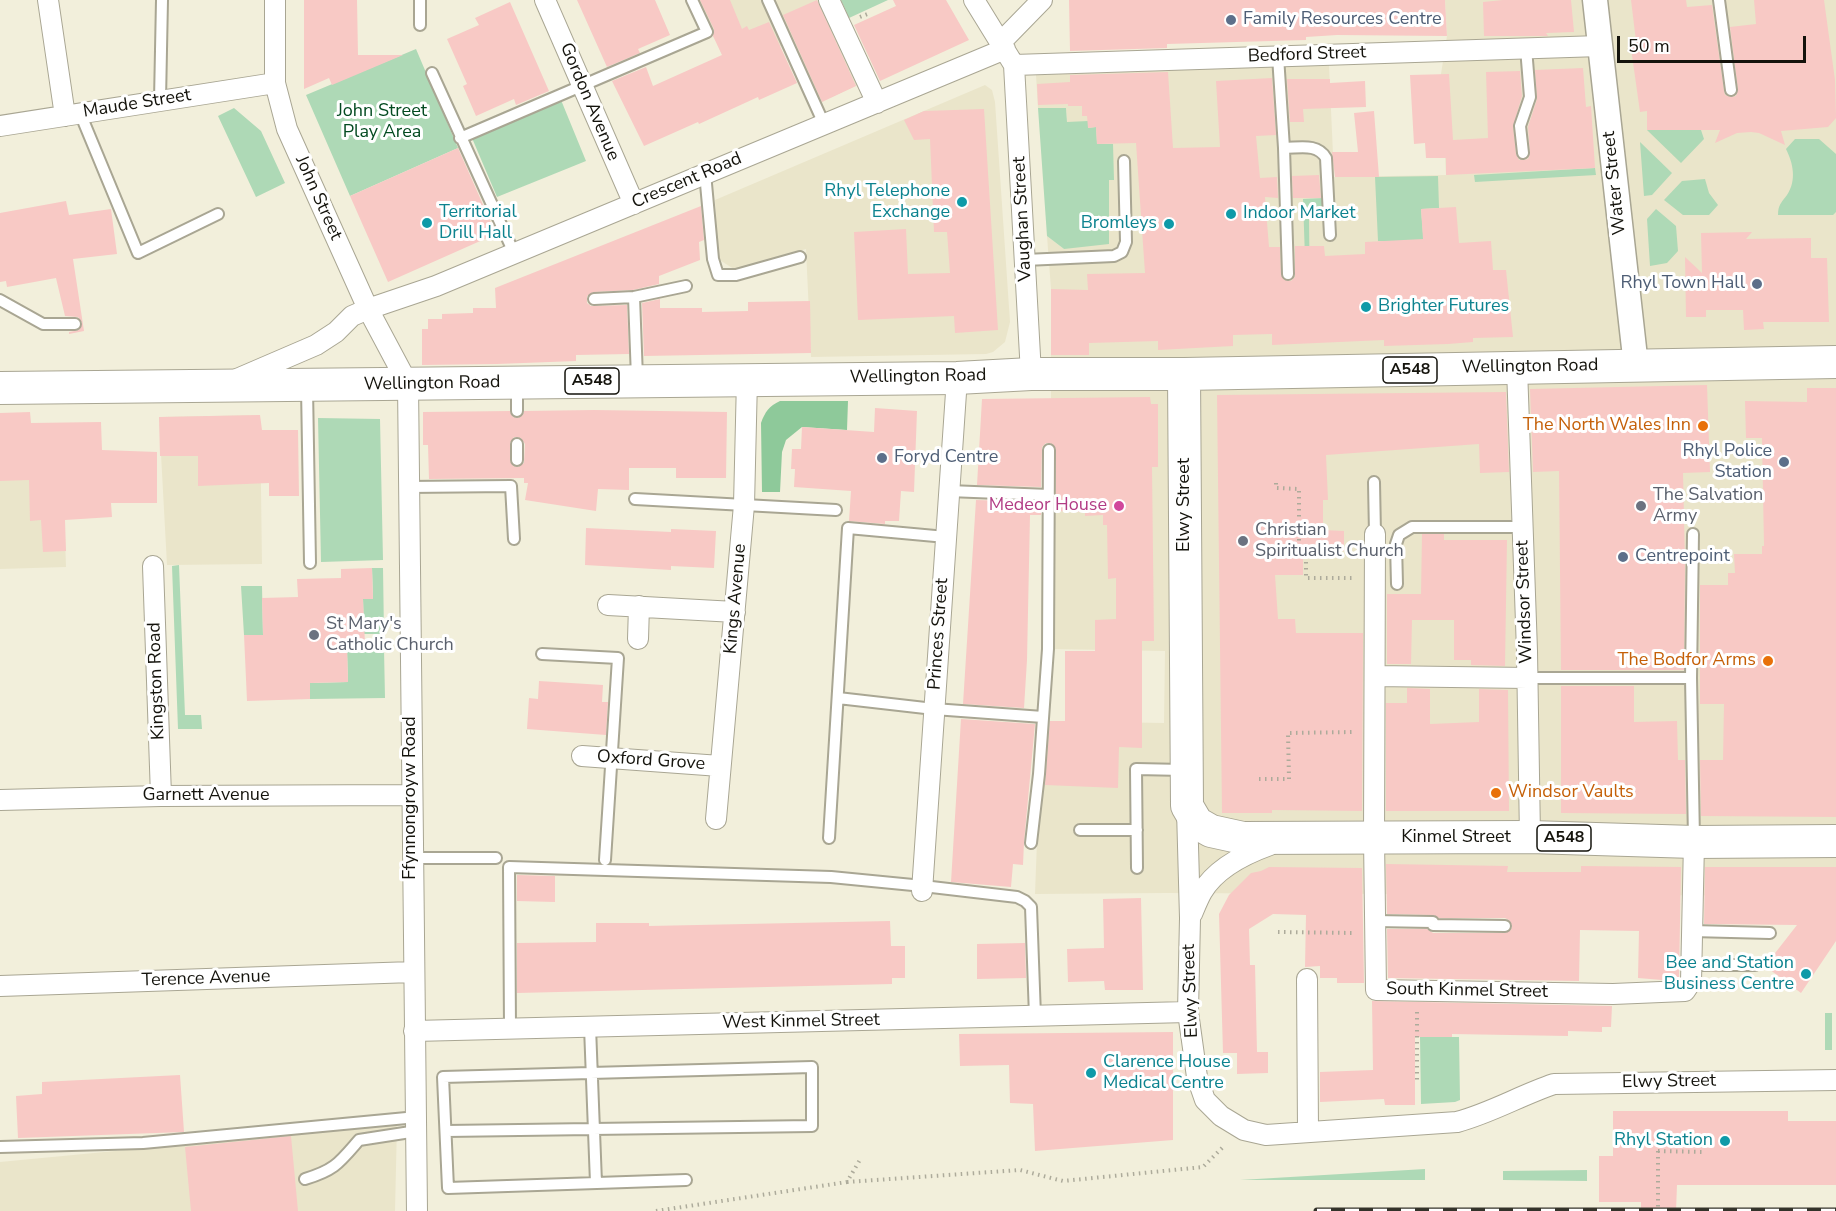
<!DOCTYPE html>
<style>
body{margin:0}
#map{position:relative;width:1836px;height:1211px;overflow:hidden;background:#f2efdb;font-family:"Nunito Sans",sans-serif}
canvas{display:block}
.scale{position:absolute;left:1617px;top:36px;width:189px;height:27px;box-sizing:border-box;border:3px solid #14130c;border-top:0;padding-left:8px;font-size:18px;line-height:21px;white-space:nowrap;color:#14130c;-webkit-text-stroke:4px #fff;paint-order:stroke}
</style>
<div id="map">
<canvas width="1836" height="1211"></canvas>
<div class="scale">50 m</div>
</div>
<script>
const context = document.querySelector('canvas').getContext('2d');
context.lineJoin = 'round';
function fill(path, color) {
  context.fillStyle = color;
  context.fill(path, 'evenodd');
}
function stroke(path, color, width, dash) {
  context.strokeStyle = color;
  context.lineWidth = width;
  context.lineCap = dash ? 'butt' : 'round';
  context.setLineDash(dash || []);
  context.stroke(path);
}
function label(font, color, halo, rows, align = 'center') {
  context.font = font + ' "Nunito Sans",sans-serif';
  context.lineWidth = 6;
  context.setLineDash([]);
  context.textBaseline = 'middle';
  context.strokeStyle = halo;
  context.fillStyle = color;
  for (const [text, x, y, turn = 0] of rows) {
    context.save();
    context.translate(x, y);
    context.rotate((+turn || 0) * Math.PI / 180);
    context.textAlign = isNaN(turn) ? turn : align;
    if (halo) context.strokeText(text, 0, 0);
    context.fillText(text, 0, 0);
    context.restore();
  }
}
const built = new Path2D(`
 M697,0H820L860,84L821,102L792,41L729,70Z
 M1445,0H1836V896L1166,893L1035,894L1037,841L1045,721L1164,723L1165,651L1051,649V289L1047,236L1064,249L1067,122L1066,108H1038L1036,75L1329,65L1334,177L1446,175L1441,74L1447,36Z
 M985,85L992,90L995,102L1010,322L1005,342L993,352L986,354L811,357L806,249L734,269L718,259L715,200Z
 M260,415L262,564L167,565L159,417Z
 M61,423L66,567L0,569V424Z
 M397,1124L395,1211H0V1162Z`);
const green = new Path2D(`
 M841,0H888L849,18Z
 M416,49L458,148L350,196L306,95Z
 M561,100L586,161L497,197L472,138Z
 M234,108L261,131L285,183L256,197L218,116Z
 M1038,108H1066L1067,122L1088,121V128L1096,127L1097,144H1113L1114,180H1109V244L1064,249L1047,236Z
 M1647,130H1701L1704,139L1681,163Z
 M1795,139H1819L1836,154V212L1833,215H1778C1778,205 1781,203 1787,195C1797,180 1793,163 1786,149Z
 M1640,142L1672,173L1652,195L1644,196Z
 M1595,168L1596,175L1475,182L1474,175Z
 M1438,176L1439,208L1421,209L1424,246L1391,241H1378L1375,177Z
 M1705,179L1709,193L1718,205L1709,215H1683L1664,200L1682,181Z
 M1324,198L1325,203L1309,220L1310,298L1307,318L1303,199Z
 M1656,209L1676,226L1678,251L1667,263L1650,266L1647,219Z
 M318,418L380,419L383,560L321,562Z
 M179,565L185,715H201L202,729H178L172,566Z
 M372,568H383L384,634H364L363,599H373Z
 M241,586H262L263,635H244Z
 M384,649L385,698L310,699V683L348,682L347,650Z
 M1825,1013H1832V1050H1825Z
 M1420,1037H1459L1460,1100L1455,1102L1421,1104Z
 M1425,1169V1180H1240Z
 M1587,1170V1181L1503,1180V1171Z`);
const forest = new Path2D(`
 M780,401H848L847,430L802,427L786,440L782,452L780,492H762L761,423C765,412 769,406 780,401Z`);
const building = new Path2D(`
 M304,0H357L358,55H403L332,85L329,78L304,89Z
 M577,0H655L670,35L638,49L640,53L607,67Z
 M700,0H730L742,29L747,26L749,30L769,22L797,83L759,100L758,97L699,124L698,122L644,146L612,81L646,67L653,86L722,55L713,36L714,29Z
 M817,0L856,86L822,102L783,15Z
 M893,0H946L969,40L880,81L854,25L896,6Z
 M1069,0H1445L1447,36L1337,35L1306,37V40L1167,44V48L1070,51Z
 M1503,0H1571L1574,32L1546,33L1548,36H1484L1483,2Z
 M1631,0H1686L1687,7L1712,5L1724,91L1725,95L1731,97L1736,96L1738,89L1730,27L1756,24L1754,0H1824L1835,80L1836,118L1828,127L1781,131L1785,145L1759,133L1751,132L1737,133L1715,143L1720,130H1647V111L1640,112L1630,41H1636Z
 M510,2L549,91L516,105L514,99L476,116L463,86L467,84L447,39L479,25L475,18Z
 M1583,68L1586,107L1591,106L1595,168L1446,175V158H1426L1425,143L1414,144L1410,75L1449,74L1453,140L1488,138L1486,72L1520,71L1522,96L1513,127L1516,154L1519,160H1523L1528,159L1530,153L1528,127L1537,99L1535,70Z
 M1168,72L1173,148L1220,147L1216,81L1272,78L1276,135L1256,136L1260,178L1277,177L1278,198L1265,197L1269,247H1280L1281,274L1284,280L1291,281L1295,277V246H1324L1325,256L1365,254V242L1423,239L1421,209L1456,207L1459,243L1491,241L1493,270H1506L1513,337L1473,338V342L1448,344L1384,346V340L1272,345V334L1233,335V346L1158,350V341L1089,343V355H1051V289L1088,290L1087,274L1145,273L1136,143L1097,144L1096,127L1088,128L1087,116H1082V106H1068V104L1038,105L1037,84L1070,82V75Z
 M1287,79H1330V83L1365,81L1366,107L1303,109L1304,122H1290Z
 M984,109L998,330L955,333L954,316L858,320L854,232L906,229L908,274L950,273L947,232H934L930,139L914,140L904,120L924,111Z
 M1374,111L1379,177H1335L1332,152H1358L1354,113Z
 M458,148L496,234L388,282L350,196Z
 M1319,175L1321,198H1293L1292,176Z
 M66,201L69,215L111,209L117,254L73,259L84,331L69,334V332L79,330L82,323L78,317L65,316L56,278L7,287L6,281L0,282V213Z
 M701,206L704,240L699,242L700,260L659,276V284L633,290L594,292L587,296V303L591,306L627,305L629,354L576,355V361L497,364L422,365V329H428V319H442V314L473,313V308H496L495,288Z
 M1752,232L1746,239L1811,238V258H1827L1829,322H1763L1764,329L1744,330L1743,310H1706V317H1686L1685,257L1702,273L1701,233Z
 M660,299V308H702V312L748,311V302L810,301L811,353L644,356L642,303Z
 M1707,385L1710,472L1683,473L1685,562L1684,670H1561L1559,471L1533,472L1530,389Z
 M1807,388H1836V817L1701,816L1700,760H1723L1724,704H1700V585H1728V573H1735L1734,554H1762V546H1764L1762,438H1746L1745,401L1807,402Z
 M1506,392L1509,472L1480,473L1479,444L1326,455L1328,500H1323V530L1344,531V551L1303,552V575H1275L1278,619H1295L1296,633H1363L1362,811L1272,810V813H1222L1217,395Z
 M1150,397L1151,404H1158V467H1152L1154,641H1142V748L1119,747L1118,788L1045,785L1050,721H1065V651H1095V620L1116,619V578L1108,579L1107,525H1103V515L1085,516V512L1056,511V450L1053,444L1046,443L1042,447L1041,487L977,485L982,399Z
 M875,408L917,411L914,492L901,491L899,521H885V524L849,521L851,491L794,487L795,469H791L792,449H801L802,427L874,432Z
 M594,410L727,412L726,478H676V468H629V490L598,489L596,511L525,500L528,483H524V478L429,479L428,445H423V412L510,411L513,417L518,418L523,415L524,411ZM514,437L521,438L525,444L524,463L518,467L513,466L510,460V443Z
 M30,412L31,423L101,422L102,450L157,452V503H111L112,517L65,520L66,551L43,552L41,520L30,521L29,480L0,481V413Z
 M260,415L262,430H298L299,496H269V483L198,486V456H160L159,417Z
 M976,500L1041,502V515H1030L1027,660L1024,708L963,704Z
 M586,528L671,532V529L716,531L714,568L671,566V570L585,565Z
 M1422,534H1444V540H1507L1505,666L1471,665V660H1454V620H1412L1411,664H1387V594H1421Z
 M372,568L373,599H363L365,644L347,645L348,682L310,683V699L247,701L244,635H263L262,598L298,597L297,579L341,578V569Z
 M539,681L603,685L602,702H608L606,735L527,729L529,698L538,699Z
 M1561,686H1634V722L1677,721L1678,760H1685L1686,814L1561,813Z
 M1407,688L1430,689V724L1479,722V689L1508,690L1509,811H1386V703H1407Z
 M961,719L1035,724L1024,842L1023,865L1013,864L1011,887L951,882Z
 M1386,864L1508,866L1507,872H1581V866L1681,867L1679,978L1662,980L1638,978L1639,931L1580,930L1579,981L1388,978L1387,929H1427L1433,933H1505L1511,930L1512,926L1509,920L1505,918H1439L1433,915L1387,914Z
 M1269,867L1362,868L1364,983H1337V978H1320V966L1305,967L1306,915L1273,914L1249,929L1250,965H1255L1257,1052H1268V1073L1237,1074V1053H1223L1219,914L1229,895L1251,873L1261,871Z
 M1705,867H1836V941L1801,993L1765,966L1797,925L1704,924Z
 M517,875L555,876V902L517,901Z
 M1141,898L1143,990H1105L1104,981L1068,982L1067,949L1104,948L1103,899Z
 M890,921L891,946H905V978H892V984L517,993V943L596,942V923H649V926Z
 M1025,943L1026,978L977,979V944Z
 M1372,1001L1612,1006L1611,1027H1602V1032L1568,1031V1036L1452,1034V1037H1415V1105H1385L1384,1099L1320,1102V1072L1373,1070Z
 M1173,1032V1140L1035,1151L1033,1104L1010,1103L1009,1065L960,1066L959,1034Z
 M180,1075L184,1132L18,1138L16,1096L42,1094V1082Z
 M1613,1111H1788V1121H1836V1185H1677L1676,1211H1641V1202H1599V1156H1613Z
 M291,1136L298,1211H191L185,1147Z`);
const path = new Path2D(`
 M860,17L870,13
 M1276,483V488L1299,489V555H1306V578H1354
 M1259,779H1289L1288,733L1353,732
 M1278,932L1355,933
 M1417,1012V1080
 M1658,1151L1704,1152
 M847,1182L1020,1170L1063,1181L1203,1167L1225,1145
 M656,1211L847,1182L861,1158`);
const service = new Path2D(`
 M768,0L824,124
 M1719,0L1731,90
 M420,25V0
 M1278,56L1284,148L1288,274
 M432,73L514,253
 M160,100L162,0
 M80,113L138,253L218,214
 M460,138L707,32L692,0
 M1284,148C1300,148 1317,143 1326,158L1330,235
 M1523,153L1520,126L1530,97L1526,48
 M705,173L713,259L718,275H736L800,257
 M1025,260L1114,256L1122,252L1126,242L1124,161
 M634,297L637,378
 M594,299L634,297L686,286
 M0,300L43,324H75
 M517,386V411
 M307,388L310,563
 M517,460V444
 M1374,482L1375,534
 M408,487L511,486L514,539
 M949,491L1049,495
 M635,499L836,510
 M1693,534L1691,678L1694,839
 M1397,584L1396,544L1399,535L1412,527H1523
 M542,654L618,658L605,860
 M1528,678H1691
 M838,698L934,709L1043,717
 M1080,830H1137
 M829,838L848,528L946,537
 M1031,843L1039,774L1048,649L1049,450
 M412,858H496
 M1137,868L1136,769L1184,770
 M1375,921L1433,922V925L1505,926
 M1692,931L1770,933
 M1691,965H1755
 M590,1027L596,1183
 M510,1029L509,867L831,877L923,886L1017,897L1025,901L1031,907L1035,1016
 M446,1131L812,1126V1067L443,1077L448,1188L686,1180
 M0,1147L143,1143L417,1117
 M305,1179C335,1170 339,1163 359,1140L417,1131`);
const minor = new Path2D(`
 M48,0L65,116
 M275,0V83L287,129L368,309L408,384L417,1211
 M545,0L634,204
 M829,0L877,103
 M974,0L1014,65L1031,374
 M1001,42L1042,0
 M1014,65L1600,46
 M0,126L275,83
 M1517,368L1527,651L1530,837
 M237,379L316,345L336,332L352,316L368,309L436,286L1005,49
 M1375,534L1374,838L1376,990L1613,994L1685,991L1691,982L1694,842
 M153,566L161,796
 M608,605L735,612
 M638,639L639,606
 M1375,676L1528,678
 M582,756L720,766
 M0,800L161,796L411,795
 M1187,810L1190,918L1188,1012L1197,1077L1205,1100L1221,1116L1244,1130L1266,1135L1457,1122C1491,1113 1521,1095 1554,1084L1836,1080
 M716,819L744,505L747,379
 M922,891L957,378
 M1192,914C1195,907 1198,899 1202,892C1216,868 1245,854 1270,845
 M1307,979L1308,1131
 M0,986L413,972
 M414,1031L1188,1012`);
const tertiary = new Path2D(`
 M1595,0L1636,366`);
const primary = new Path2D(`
 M1184,374L1187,806L1197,823L1211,831L1243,838L1530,837L1694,842L1836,841
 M0,388L957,378L1031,374H1184L1836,362`);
const rail = new Path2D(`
 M1317,1211H1836`);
const pathBridge = new Path2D(`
 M1658,1151V1211`);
const markers = [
 [1231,20,6,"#5c6f8a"],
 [962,202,6,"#0f9aa8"],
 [1231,214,6,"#0f9aa8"],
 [427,223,6,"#0f9aa8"],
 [1169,224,6,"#0f9aa8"],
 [1757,284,6,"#5c6f8a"],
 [1366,307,6,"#0f9aa8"],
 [1703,426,6,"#e8710a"],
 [882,458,6,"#5c6f8a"],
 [1784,462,6,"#5c6f8a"],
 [1119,506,6,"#d1479c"],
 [1641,506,6,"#6b7280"],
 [1243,541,6,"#6b7280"],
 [1623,557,6,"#5c6f8a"],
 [314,635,6,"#6b7280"],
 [1768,661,6,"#e8710a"],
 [1496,793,6,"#e8710a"],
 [1806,974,6,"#0f9aa8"],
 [1091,1073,6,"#0f9aa8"],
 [1725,1141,6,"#0f9aa8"]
];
const shields = [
 [1410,370,54],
 [592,381,54],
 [1564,838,54]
];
const shieldNames = [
 ["A548",1410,370],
 ["A548",592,381],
 ["A548",1564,838]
];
const serviceNames = [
 ["Family Resources Centre",1243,20],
 ["Rhyl Town Hall",1745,284,"right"],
 ["Rhyl Police",1772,452,"right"],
 ["Station",1772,473,"right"],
 ["Foryd Centre",894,458],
 ["Centrepoint",1635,557]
];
const streetNames = [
 ["Bedford Street",1307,55,-2],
 ["Gordon Avenue",589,102,67],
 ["Maude Street",137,104,-9],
 ["Crescent Road",687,181,-23],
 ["Water Street",1615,183,-96],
 ["John Street",318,198,66],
 ["Vaughan Street",1023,219,-93],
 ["Wellington Road",1530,367,-1],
 ["Wellington Road",918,377,-1],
 ["Wellington Road",432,384,-1],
 ["Elwy Street",1185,505,-90],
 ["Kings Avenue",736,599,-85],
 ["Windsor Street",1525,602,-92],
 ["Princes Street",939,634,-86],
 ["Kingston Road",157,681,-92],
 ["Oxford Grove",651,761,4],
 ["Garnett Avenue",206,796],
 ["Ffynnongroyw Road",411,798,-90],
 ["Kinmel Street",1456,838],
 ["Terence Avenue",206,979,-2],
 ["Elwy Street",1191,991,-92],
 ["South Kinmel Street",1467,991,1],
 ["West Kinmel Street",801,1022,-1],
 ["Elwy Street",1669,1082,-1]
];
const parkNames = [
 ["John Street",382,112],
 ["Play Area",382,133]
];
const cultureNames = [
 ["Rhyl Telephone",950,192],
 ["Exchange",950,213],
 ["Territorial",439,213,"left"],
 ["Drill Hall",439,234,"left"],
 ["Indoor Market",1243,214,"left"],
 ["Bromleys",1157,224],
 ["Brighter Futures",1378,307,"left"],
 ["Bee and Station",1794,964],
 ["Business Centre",1794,985],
 ["Clarence House",1103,1063,"left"],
 ["Medical Centre",1103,1084,"left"],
 ["Rhyl Station",1713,1141]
];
const foodNames = [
 ["The North Wales Inn",1691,426],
 ["The Bodfor Arms",1756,661],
 ["Windsor Vaults",1508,793,"left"]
];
const worshipNames = [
 ["The Salvation",1653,496],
 ["Army",1653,517],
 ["Christian",1255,531],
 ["Spiritualist Church",1255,552],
 ["St Mary's",326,625],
 ["Catholic Church",326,646]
];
const hotelNames = [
 ["Medeor House",1107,506]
];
fill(built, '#eae5ca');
fill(green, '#aed9b6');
fill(forest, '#8ec99a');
fill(building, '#f8c9c5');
stroke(service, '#a9a693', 14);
stroke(minor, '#a9a693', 22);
stroke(tertiary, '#a9a693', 27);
stroke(primary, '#a9a693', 34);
stroke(path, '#adab9b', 4, [1.5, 4.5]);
stroke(service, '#fff', 10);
stroke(minor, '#fff', 20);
stroke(tertiary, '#fff', 24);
stroke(primary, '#fff', 32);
stroke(rail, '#34332a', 7);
stroke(rail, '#fff', 4.5, [14]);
stroke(pathBridge, '#adab9b', 4, [1.5, 4.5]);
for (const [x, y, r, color] of markers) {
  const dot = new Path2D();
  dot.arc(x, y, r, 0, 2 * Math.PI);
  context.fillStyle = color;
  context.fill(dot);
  stroke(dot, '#fff', 2);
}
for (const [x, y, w] of shields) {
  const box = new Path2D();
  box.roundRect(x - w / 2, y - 13, w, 26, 4.5);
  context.fillStyle = '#fff';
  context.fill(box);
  stroke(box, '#14130c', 1.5);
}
label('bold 16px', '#14130c', null, shieldNames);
label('18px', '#4e5e75', '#fff', serviceNames, 'left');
label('18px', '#14130c', '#fff', streetNames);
label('18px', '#034a20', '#fff', parkNames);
label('18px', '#0d838f', '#fff', cultureNames, 'right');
label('18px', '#c56008', '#fff', foodNames, 'right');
label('18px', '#5b616d', '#fff', worshipNames, 'left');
label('18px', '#b23c85', '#fff', hotelNames, 'right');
</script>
